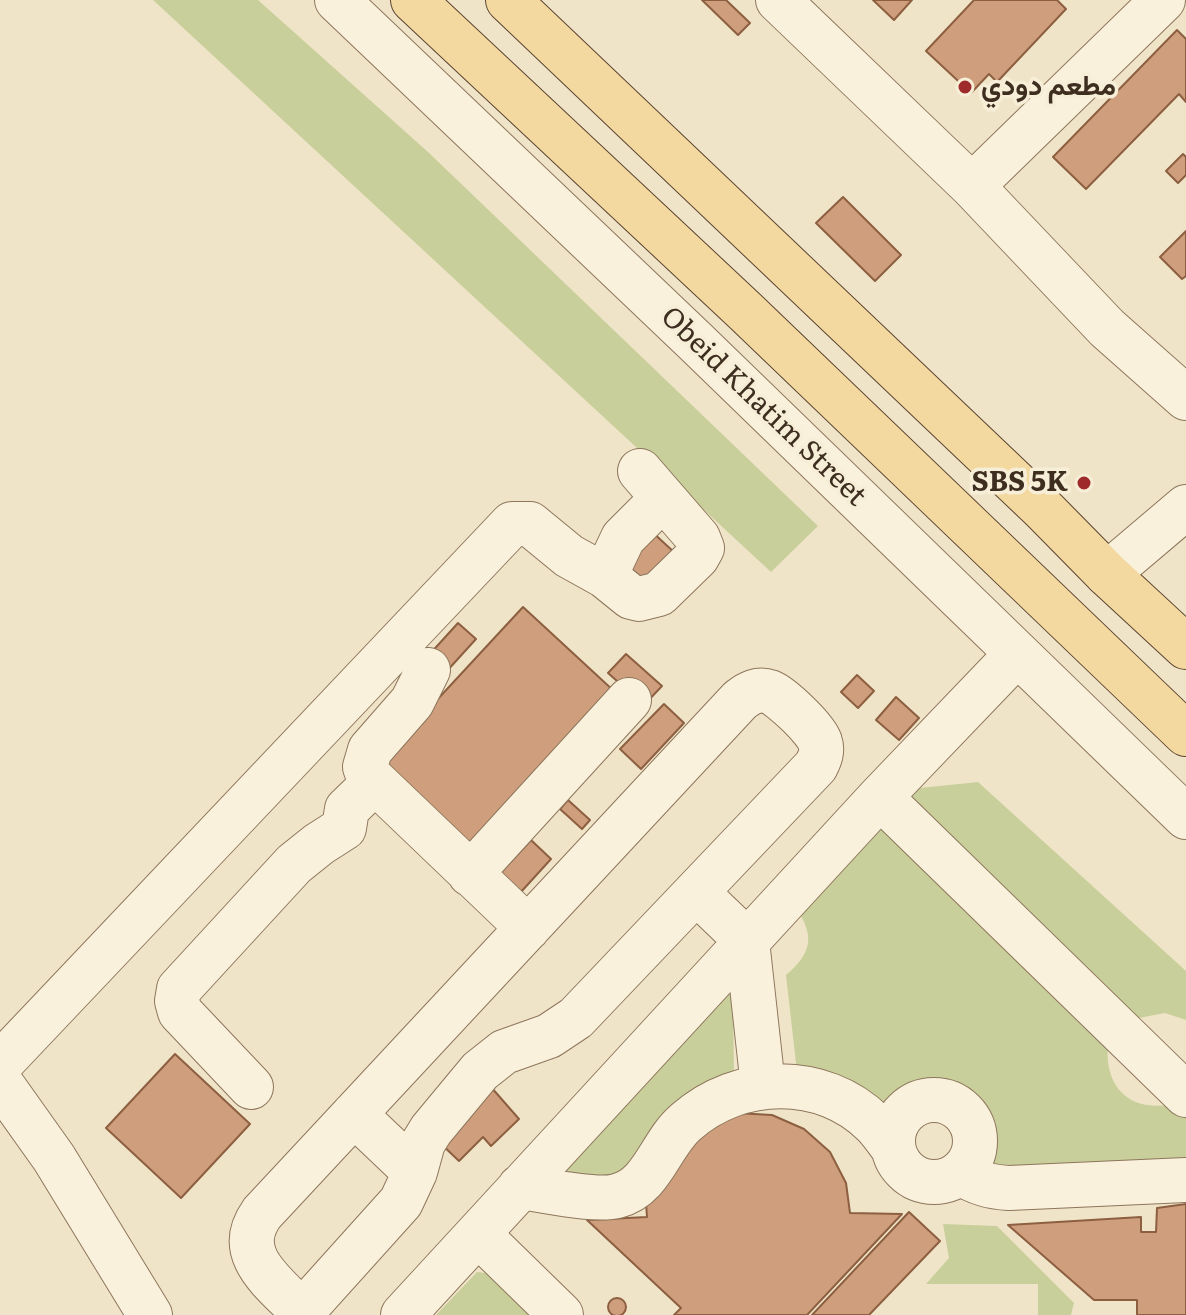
<!DOCTYPE html>
<meta charset="utf-8">
<style>
body{margin:0}
canvas{display:block;background:#f0e4c8}
</style>
<canvas width="1186" height="1315"></canvas>
<script>
const context = document.querySelector('canvas').getContext('2d');
context.lineJoin = 'round';
function fill(path, color) {
  context.fillStyle = color;
  context.fill(path, 'evenodd');
}
function stroke(path, color, width, dash) {
  context.strokeStyle = color;
  context.lineWidth = width;
  context.lineCap = dash ? 'butt' : 'round';
  context.setLineDash(dash || []);
  context.stroke(path);
}
function label(font, color, halo, rows, align = 'center') {
  context.font = font + ' Literata,Vazirmatn,serif';
  context.lineWidth = 7;
  context.setLineDash([]);
  context.textBaseline = 'middle';
  context.strokeStyle = halo;
  context.fillStyle = color;
  for (const [text, x, y, turn = 0] of rows) {
    context.save();
    context.translate(x, y);
    context.rotate((+turn || 0) * Math.PI / 180);
    context.textAlign = isNaN(turn) ? turn : align;
    if (halo) context.strokeText(text, 0, 0);
    context.fillText(text, 0, 0);
    context.restore();
  }
}
const green = new Path2D(`
 M153,0H258L428,152L818,526L771,572Z
 M978,782L1186,971V1020L1165,1013L1134,1019L906,801L920,788Z
 M881,826L1108,1047C1105,1074 1118,1101 1147,1105C1160,1107 1173,1104 1186,1104V1162L1000,1171L982,1164C985,1150 988,1135 982,1120C965,1083 905,1071 881,1107L797,1072L786,975C812,953 815,936 796,908Z
 M723,987L733,993L734,1078L623,1186L555,1176Z
 M943,1224L997,1226L1074,1303L1071,1315H1038V1284H926L949,1258Z
 M477,1272L492,1274L535,1315H436Z`);
const building = new Path2D(`
 M702,0H726L750,23L738,35Z
 M873,0H912L894,20Z
 M974,0H1057L1066,9L997,82L989,74L971,93L926,51Z
 M1177,30L1186,39V102L1179,94L1086,189L1053,157Z
 M1183,154L1186,157V175L1178,183L1166,171Z
 M843,197L901,255L875,281L816,223Z
 M1186,231V276L1182,279L1160,257Z
 M650,530L675,553L646,583L621,560Z
 M523,607L615,692L465,853L373,769Z
 M458,623L476,639L446,672L428,656Z
 M626,654L662,686L644,705L608,673Z
 M857,675L874,691L858,708L841,692Z
 M896,697L919,718L899,740L876,720Z
 M664,704L684,723L641,769L620,749Z
 M568,800L590,820L582,829L560,809Z
 M531,840L551,859L510,904L489,885Z
 M175,1054L250,1124L181,1198L106,1128Z
 M491,1087L519,1119L491,1146L483,1137L459,1161L438,1141Z
 M736,1113L772,1115L804,1129L830,1152L846,1183L850,1213L902,1214L807,1315H674L681,1308L587,1220L647,1217L646,1203L675,1144Z
 M1186,1204V1315H1137V1300H1094L1008,1225L1141,1217V1232H1156L1157,1208Z
 M909,1212L940,1241L869,1315H812Z
 M608 1307a9 9 0 1 1 18 0a9 9 0 1 1-18 0Z`);
const minor = new Path2D(`
 M337,0L696,342L1186,817
 M778,0L972,186L1107,328L1186,398
 M972,186L1163,0
 M1107,574L1186,507
 M605,576L623,538L663,498
 M428,670L412,702L370,750L365,767L368,775L528,928
 M880,797L1186,1095
 M470,874L629,700
 M696,892L747,941L763,1086
 M0,1064L512,524H530L569,556L605,576L631,597L639,599L659,594L697,557L702,548L698,538L640,471
 M0,1082L54,1158L150,1315
 M251,1087L180,1012L177,1001L179,989L294,864L319,844L344,828L347,809L375,782
 M893 1141a41 41 0 1 1 82 0a41 41 0 1 1-82 0Z
 M354,1114L415,1172
 M960,1173C977,1183 990,1187 1009,1188L1186,1180
 M520,1187C544,1190 595,1202 617,1196C653,1187 660,1144 686,1122C739,1075 823,1073 874,1124C881,1131 887,1140 893,1148
 M478,1234L561,1315
 M302,1312L401,1202L415,1172L423,1143L431,1130L480,1071L504,1052L549,1036L576,1018L816,766C820,758 823,751 820,742C817,730 782,697 770,692C758,688 749,693 740,700L262,1213C232,1255 275,1283 302,1312L305,1315
 M403,1315L880,797L1017,654`);
const major = new Path2D(`
 M413,0L745,311L1186,734
 M508,0L1043,509L1107,574L1186,647`);
const markers = [
 [965,87,8,"#9e2a2b"],
 [1084,483,8,"#9e2a2b"]
];
const poiNames = [
 ["مطعم دودي",981,87],
 ["SBS 5K",1068,483,"right"]
];
const streetNames = [
 ["Obeid Khatim Street",763,407,44]
];
fill(green, '#c9cf9b');
fill(building, '#cf9f7d');
stroke(building, '#8d5f41', 2);
stroke(minor, '#8d765c', 46);
stroke(major, '#5b4430', 46);
stroke(minor, '#faf1dc', 44);
stroke(major, '#f3d9a0', 44);
for (const [x, y, r, color] of markers) {
  const dot = new Path2D();
  dot.arc(x, y, r, 0, 2 * Math.PI);
  context.fillStyle = color;
  context.fill(dot);
  stroke(dot, '#f7eed8', 3);
}
label('bold 28px', '#3d2e20', '#f7eed8', poiNames, 'left');
label('28px', '#3d2e20', '#f7eed8', streetNames);
</script>
